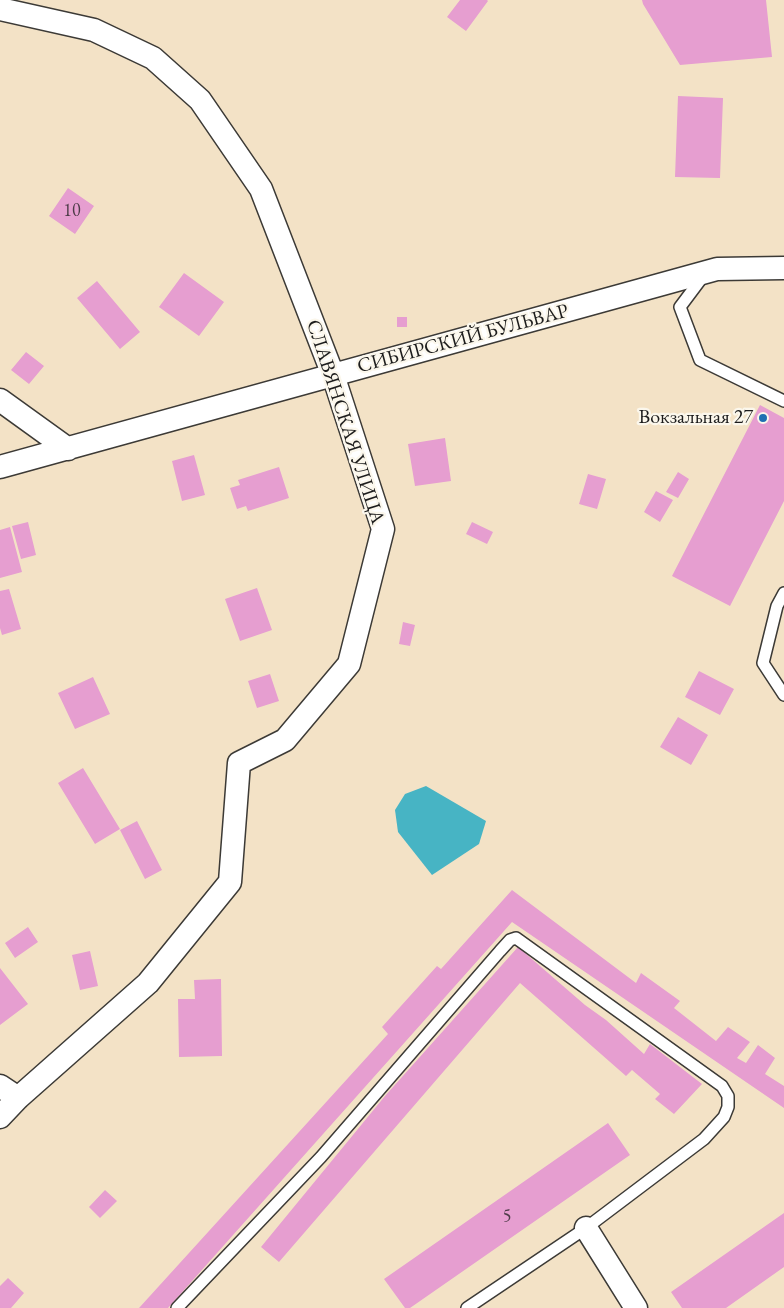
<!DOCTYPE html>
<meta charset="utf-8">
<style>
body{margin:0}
canvas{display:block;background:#f3e2c6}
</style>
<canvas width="784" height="1308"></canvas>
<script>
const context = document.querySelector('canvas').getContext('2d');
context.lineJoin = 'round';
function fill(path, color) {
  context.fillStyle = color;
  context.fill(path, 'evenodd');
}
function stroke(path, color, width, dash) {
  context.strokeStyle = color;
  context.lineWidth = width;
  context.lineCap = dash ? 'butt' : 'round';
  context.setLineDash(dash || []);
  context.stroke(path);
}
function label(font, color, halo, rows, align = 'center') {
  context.font = font + ' "EB Garamond",serif';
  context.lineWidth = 4.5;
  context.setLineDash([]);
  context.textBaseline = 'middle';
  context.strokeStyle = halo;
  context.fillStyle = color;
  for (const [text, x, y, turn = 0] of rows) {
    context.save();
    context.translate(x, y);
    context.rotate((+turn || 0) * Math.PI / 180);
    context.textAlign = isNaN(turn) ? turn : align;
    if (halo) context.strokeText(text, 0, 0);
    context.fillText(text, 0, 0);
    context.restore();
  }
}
const water = new Path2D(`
 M426,786L486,821L479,844L432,875L398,832L395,810L405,794Z`);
const building = new Path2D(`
 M460,0H487L488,1L466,31L447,17Z
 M642,0H766L772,57L680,65L643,4Z
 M678,96L723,98L720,178L675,177Z
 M68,188L94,206L75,234L49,216Z
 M184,273L224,302L199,336L159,307Z
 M97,281L140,332L120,349L77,298Z
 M397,317H407V327H397Z
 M26,352L44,366L29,384L11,370Z
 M760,405L784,418V501L730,606L672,576Z
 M445,438L451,481L415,486L408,444Z
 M194,455L205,495L182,501L172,461Z
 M279,467L289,498L248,511L246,506L237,509L230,488L240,485L238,480Z
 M678,472L689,479L678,498L666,492Z
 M588,474L606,479L597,509L579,504Z
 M656,491L673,500L660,522L644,512Z
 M28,522L36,555L21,559L12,526Z
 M472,522L493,532L487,544L466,534Z
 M10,527L22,572L0,578V530Z
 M257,588L272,630L240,641L225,599Z
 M9,589L21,629L2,635L0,628V591Z
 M403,622L415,625L410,646L399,644Z
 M699,671L734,689L720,715L685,697Z
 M270,674L279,701L257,708L248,681Z
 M93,677L110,714L75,729L58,693Z
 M678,717L708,735L691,765L660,747Z
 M83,768L120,829L95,844L58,783Z
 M137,821L162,870L145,879L120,830Z
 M512,890L636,983L641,973L680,1001L674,1008L716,1041L728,1027L750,1042L737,1058L746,1063L758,1045L775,1058L765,1074L784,1086V1108L512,922L168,1308H139L388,1034L382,1027L437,966L441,969Z
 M28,927L38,942L15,958L5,943Z
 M518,947L585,1005L606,1020L644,1054L650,1044L702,1084L674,1114L655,1099L660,1094L632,1070L626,1076L520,983L279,1262L261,1247L385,1096Z
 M90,951L98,986L80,990L72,955Z
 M0,968L28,1004L0,1025Z
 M221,979L222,1056L179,1057L178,999H195L194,980Z
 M608,1123L630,1155L410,1308H405L384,1279Z
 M105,1190L117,1201L100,1218L89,1207Z
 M784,1213V1267L726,1308H682L671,1292Z
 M8,1278L24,1293L11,1308H0V1286Z`);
const lane = new Path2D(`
 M704,275L680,307L700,360L784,401
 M784,593L777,606L763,663L784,695
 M177,1308L321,1157L500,951L510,940L516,938L722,1086L728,1096V1107L724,1117L704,1139L586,1228L467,1308`);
const street = new Path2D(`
 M0,9L94,30L153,58L200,100L261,189L333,375L383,529L349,664L285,740L239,763L230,882L148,983L18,1098L0,1117
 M0,400L68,449
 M0,467L717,269L784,268
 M0,1086L18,1098
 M586,1228L636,1308`);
const markers = [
 [763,418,5,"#1f6fb2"]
];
const numberNames = [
 ["10",72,211],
 ["5",507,1217]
];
const streetNames = [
 ["СИБИРСКИЙ БУЛЬВАР",463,339,-15],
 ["СЛАВЯНСКАЯ УЛИЦА",345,422,72]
];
const poiNames = [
 ["Вокзальная 27",753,418]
];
fill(water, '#47b4c4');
fill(building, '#e69ed0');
stroke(lane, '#3c3a36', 14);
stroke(street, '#3c3a36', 25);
stroke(lane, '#fff', 11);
stroke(street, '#fff', 22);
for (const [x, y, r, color] of markers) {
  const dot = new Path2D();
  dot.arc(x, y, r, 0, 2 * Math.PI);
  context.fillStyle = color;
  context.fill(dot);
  stroke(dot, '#fbf7ec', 2);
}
label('18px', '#4e3c49', null, numberNames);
label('20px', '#1c1c1c', '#fbf7ec', streetNames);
label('20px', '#1c1c1c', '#fbf7ec', poiNames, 'right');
</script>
